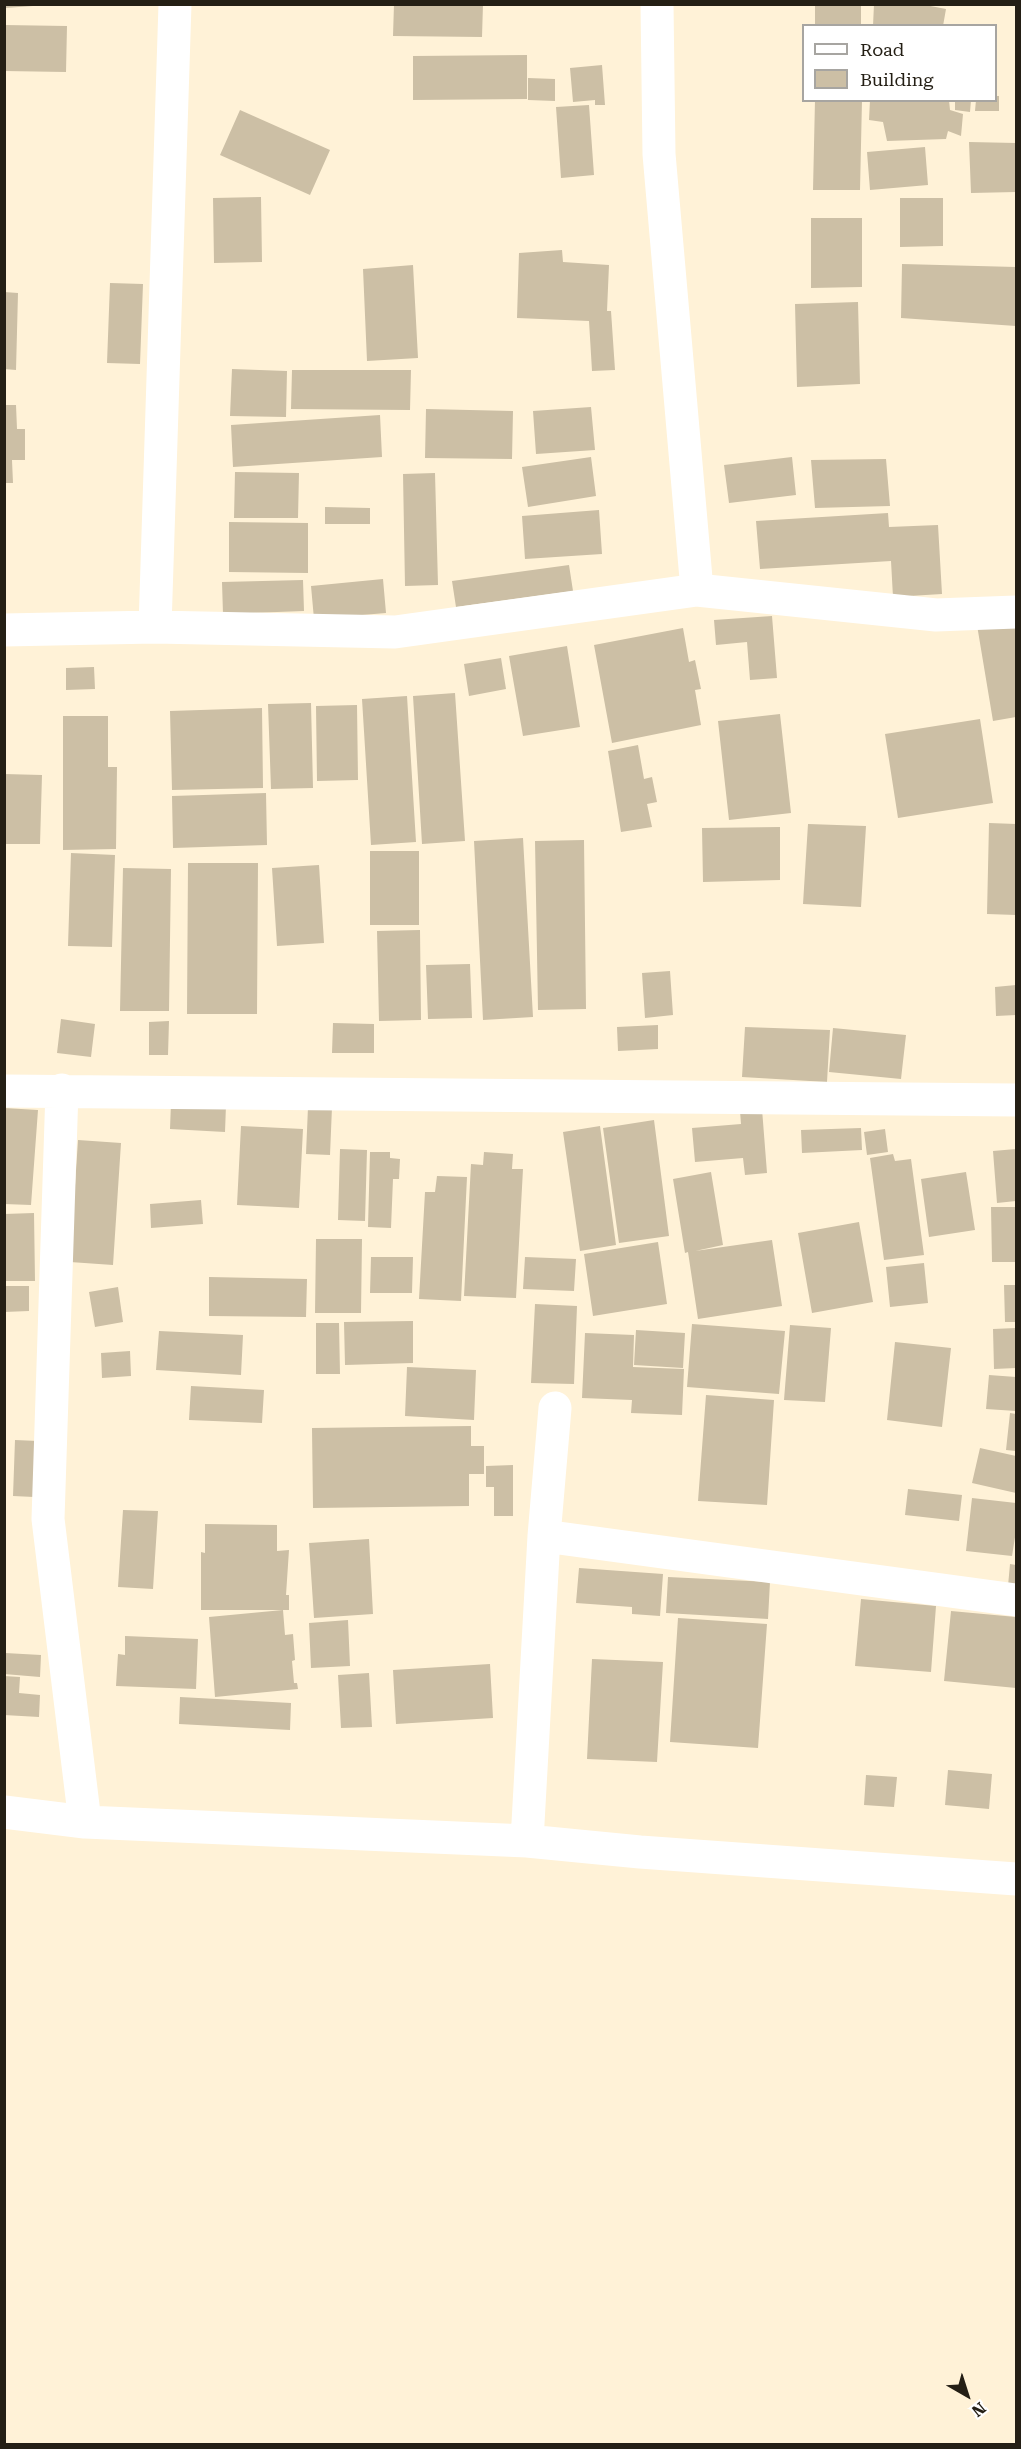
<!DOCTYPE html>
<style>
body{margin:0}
#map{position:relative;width:1021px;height:2449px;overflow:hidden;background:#fff2d7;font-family:"Roboto Serif",serif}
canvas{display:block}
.frame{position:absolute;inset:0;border:6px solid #241f15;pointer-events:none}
.legend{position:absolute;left:802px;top:24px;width:195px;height:78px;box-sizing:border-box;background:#fff;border:2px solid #a7a5a1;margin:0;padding:8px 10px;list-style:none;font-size:18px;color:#241f15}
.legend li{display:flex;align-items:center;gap:12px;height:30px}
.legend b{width:30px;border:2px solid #a7a5a1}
.north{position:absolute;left:937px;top:2365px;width:60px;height:60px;-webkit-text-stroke:4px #fff;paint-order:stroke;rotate:141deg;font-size:16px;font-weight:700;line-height:24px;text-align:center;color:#241f15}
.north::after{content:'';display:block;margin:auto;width:21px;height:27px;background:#241f15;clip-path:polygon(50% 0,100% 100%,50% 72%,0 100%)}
</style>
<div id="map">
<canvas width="1021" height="2449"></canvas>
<div class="frame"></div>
<ul class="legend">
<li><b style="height:8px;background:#fff"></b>Road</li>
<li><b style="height:16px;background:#ccbfa5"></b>Building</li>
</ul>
<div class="north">N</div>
</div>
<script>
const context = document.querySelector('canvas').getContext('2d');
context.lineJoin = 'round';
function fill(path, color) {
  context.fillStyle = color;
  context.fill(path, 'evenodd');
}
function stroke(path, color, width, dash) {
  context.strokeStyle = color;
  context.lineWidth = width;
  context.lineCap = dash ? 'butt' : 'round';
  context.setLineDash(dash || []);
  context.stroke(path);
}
const building = new Path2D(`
 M5,4H33V6L5,8Z
 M394,4H483L482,37L393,36Z
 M815,4H861V26H815Z
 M874,4H920L946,9L943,26H873Z
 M4,25L67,26L66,72L4,71Z
 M527,55V99L413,100V56Z
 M602,65L605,105H595V100L573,102L570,68Z
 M528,78L555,79V101L528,100Z
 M996,96H999V111H975L976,100H996Z
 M815,100H862L860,190H813Z
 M870,100H949L950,110L963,114L961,136L948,131L946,139L887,141L883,122L869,120Z
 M955,100H971L970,112L955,110Z
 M589,105L594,175L561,178L556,107Z
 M240,110L330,150L310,195L220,155Z
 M969,142L1016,143V192L971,193Z
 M925,147L928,185L870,190L867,152Z
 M261,197L262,262L214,263L213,198Z
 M900,198H943V246L900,247Z
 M811,218H862V287L811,288Z
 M562,250L563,262L609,265L607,311H611L615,370L592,371L589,321L517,318L519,253Z
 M902,264L1016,267V326L901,318Z
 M413,265L418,358L367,361L363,269Z
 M110,283L143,284L140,364L107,363Z
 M4,292L18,293L16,370L4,369Z
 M858,302L860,384L797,387L795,304Z
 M232,369L287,371L286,417L230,416Z
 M292,370H411L410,410L291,409Z
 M4,405H16L17,429H25V460H12L13,483H4Z
 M591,407L595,450L536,454L533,411Z
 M426,409L513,411L512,459L425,458Z
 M380,415L382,457L233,467L231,425Z
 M591,457L596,496L528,507L522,467Z
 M792,457L796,495L729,503L724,465Z
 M886,459L890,506L815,508L811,460Z
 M235,472L299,473L298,518H234Z
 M435,473L438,585L405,586L403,474Z
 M325,507L370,508V524H325Z
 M599,510L602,554L525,559L522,516Z
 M888,513L889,527L938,525L942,594L893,597L891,561L760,569L756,521Z
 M229,522L308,523V573L229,572Z
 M569,565L573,591L456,607L452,581Z
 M383,579L386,613L314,619L311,586Z
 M303,580L304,611L223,614L222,582Z
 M772,616L777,678L750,680L747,642L716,645L714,620Z
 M1016,618V717L993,721L977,625Z
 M683,628L689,662L695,660L701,689L695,690L701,725L612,743L594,645Z
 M567,646L580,727L523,736L509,656Z
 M501,658L506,689L469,696L464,664Z
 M94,667L95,689L66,690V668Z
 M455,693L465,841L422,844L413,696Z
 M407,696L416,842L371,845L362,699Z
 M311,703L313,788L271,789L268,704Z
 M357,705L358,780L317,781L316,706Z
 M262,708L263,788L172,790L170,711Z
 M780,714L791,813L729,820L718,721Z
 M63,716H108V767H117L116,849L63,850Z
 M980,719L993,803L898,818L885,734Z
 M638,745L644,779L652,777L657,802L647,804L652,827L621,832L608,751Z
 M4,774L42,775L40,844H4Z
 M266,793L267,845L173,848L172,796Z
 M989,823L1016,824V915L987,914Z
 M808,824L866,826L861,907L803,904Z
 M780,827V880L703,882L702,828Z
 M523,838L533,1017L483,1020L474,841Z
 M584,840L586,1009L538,1010L535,841Z
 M370,851H419V925H370Z
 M71,853L115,855L112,947L68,946Z
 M188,863H258L257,1014H187Z
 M319,865L324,943L277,946L272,868Z
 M123,868L171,869L169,1011H120Z
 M420,930L421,1020L379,1021L377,931Z
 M470,964L472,1018L428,1019L426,965Z
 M670,971L673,1015L645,1018L642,973Z
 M1016,985V1015L996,1016L995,987Z
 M61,1019L95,1024L91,1057L57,1053Z
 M169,1021L168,1055H149V1022Z
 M333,1023L374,1024V1053H332Z
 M658,1025V1049L618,1051L617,1027Z
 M745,1027L830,1030L827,1082L742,1077Z
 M833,1028L906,1035L901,1079L829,1072Z
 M171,1103L226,1105L225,1132L170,1129Z
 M308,1107H332L330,1155L306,1154Z
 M4,1108L38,1110L31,1205L4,1204Z
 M762,1109L767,1173L745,1175L743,1158L695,1162L692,1128L741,1124L740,1111Z
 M654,1120L669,1236L619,1243L603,1128Z
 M241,1126L303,1129L299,1208L237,1205Z
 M600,1126L616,1245L580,1251L563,1132Z
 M861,1128L862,1150L802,1153L801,1130Z
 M885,1129L888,1152L867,1155L864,1132Z
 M78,1140L121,1143L113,1265L70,1262Z
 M340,1149L367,1150L365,1221L338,1220Z
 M1016,1149V1201L997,1203L993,1151Z
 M370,1152H390V1158L400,1159L399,1179H393L391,1228L368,1227Z
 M484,1152L513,1154L512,1169H523L516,1298L464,1296L471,1164L483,1165Z
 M893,1154L895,1161L911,1159L924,1255L884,1260L870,1158Z
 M711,1172L723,1245L695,1251L772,1240L782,1306L698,1319L688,1252L685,1253L673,1179Z
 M966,1172L975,1230L929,1237L921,1179Z
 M437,1176L467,1177L461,1301L419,1299L425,1192H435Z
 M201,1200L203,1224L151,1228L150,1204Z
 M991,1207H1016V1262H992Z
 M34,1213L35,1281H4V1214Z
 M859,1222L873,1302L812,1313L798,1233Z
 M316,1239H362L361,1313H315Z
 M658,1242L667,1304L593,1316L584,1254Z
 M371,1257H413L412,1293H370Z
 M525,1257L576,1259L574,1291L523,1289Z
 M924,1263L928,1303L890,1307L886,1267Z
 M209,1277L307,1279L306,1317L209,1316Z
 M1004,1285H1016V1322H1005Z
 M4,1286H29V1311L4,1312Z
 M118,1287L123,1322L95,1327L89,1292Z
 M535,1304L577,1306L574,1384L531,1383Z
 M413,1321V1363L345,1365L344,1322Z
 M316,1323H339L340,1374H316Z
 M692,1324L785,1331L779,1394L687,1387Z
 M790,1325L831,1328L825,1402L784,1400Z
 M1016,1328V1368L994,1369L993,1329Z
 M636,1330L685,1333L683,1368L634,1365Z
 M159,1331L243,1335L241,1375L156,1370Z
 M585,1333L634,1335L633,1367L684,1369L682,1415L631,1413L632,1400L582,1398Z
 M895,1342L951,1348L942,1427L887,1420Z
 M130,1351L131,1376L102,1378L101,1353Z
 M407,1367L476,1370L474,1420L405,1416Z
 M989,1375L1016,1377V1411L986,1409Z
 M191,1386L264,1390L262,1423L189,1420Z
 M706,1395L774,1400L767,1505L698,1501Z
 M1010,1413L1016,1414V1451L1006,1450Z
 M471,1426V1446H484V1474H469V1506L313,1508L312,1428Z
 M15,1440L38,1441L34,1497L13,1496Z
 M980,1448L1016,1456V1493L972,1483Z
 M513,1465V1516H494V1487H486V1466Z
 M908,1489L962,1495L959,1521L905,1515Z
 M972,1498L1016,1503V1531L1012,1556L966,1551Z
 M123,1510L158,1511L153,1589L118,1587Z
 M205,1524L277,1525V1551L289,1550L286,1595H289V1610H201V1552L205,1553Z
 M369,1539L373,1614L314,1618L309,1543Z
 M1010,1564L1016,1565V1587L1008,1586Z
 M579,1568L663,1574L660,1616L632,1614V1607L576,1603Z
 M668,1577L770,1582L768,1619L666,1613Z
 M861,1599L936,1606L931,1672L855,1666Z
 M283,1610L285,1635L293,1634L295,1660L292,1661L294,1683H297L298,1689L215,1697L209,1617Z
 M951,1611L1016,1617V1688L944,1681Z
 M678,1618L767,1624L758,1748L670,1742Z
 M348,1620L350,1666L311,1668L309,1623Z
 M125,1636L198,1639L196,1689L116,1686L118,1654L125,1655Z
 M5,1653L41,1655L40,1677L4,1674Z
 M592,1659L663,1662L657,1762L587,1759Z
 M490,1664L493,1718L396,1724L393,1670Z
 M369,1673L372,1727L341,1728L338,1675Z
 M4,1676L20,1677L19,1693L40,1695L39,1717L4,1715Z
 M180,1697L291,1703L290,1730L179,1724Z
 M948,1770L992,1774L989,1809L945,1805Z
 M866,1775L897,1777L894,1807L864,1805Z`);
const street = new Path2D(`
 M657,4L659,154L697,590
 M155,627L175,4
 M4,630L155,627L395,632L697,590L936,615L1016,612
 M62,1090L48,1519L85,1822
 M4,1091L1016,1100
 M544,1536L1016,1600
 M4,1812L85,1822L527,1841L640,1852L1016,1879
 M527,1841L544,1536L555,1408`);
fill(building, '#ccbfa5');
stroke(street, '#fff', 33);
</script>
